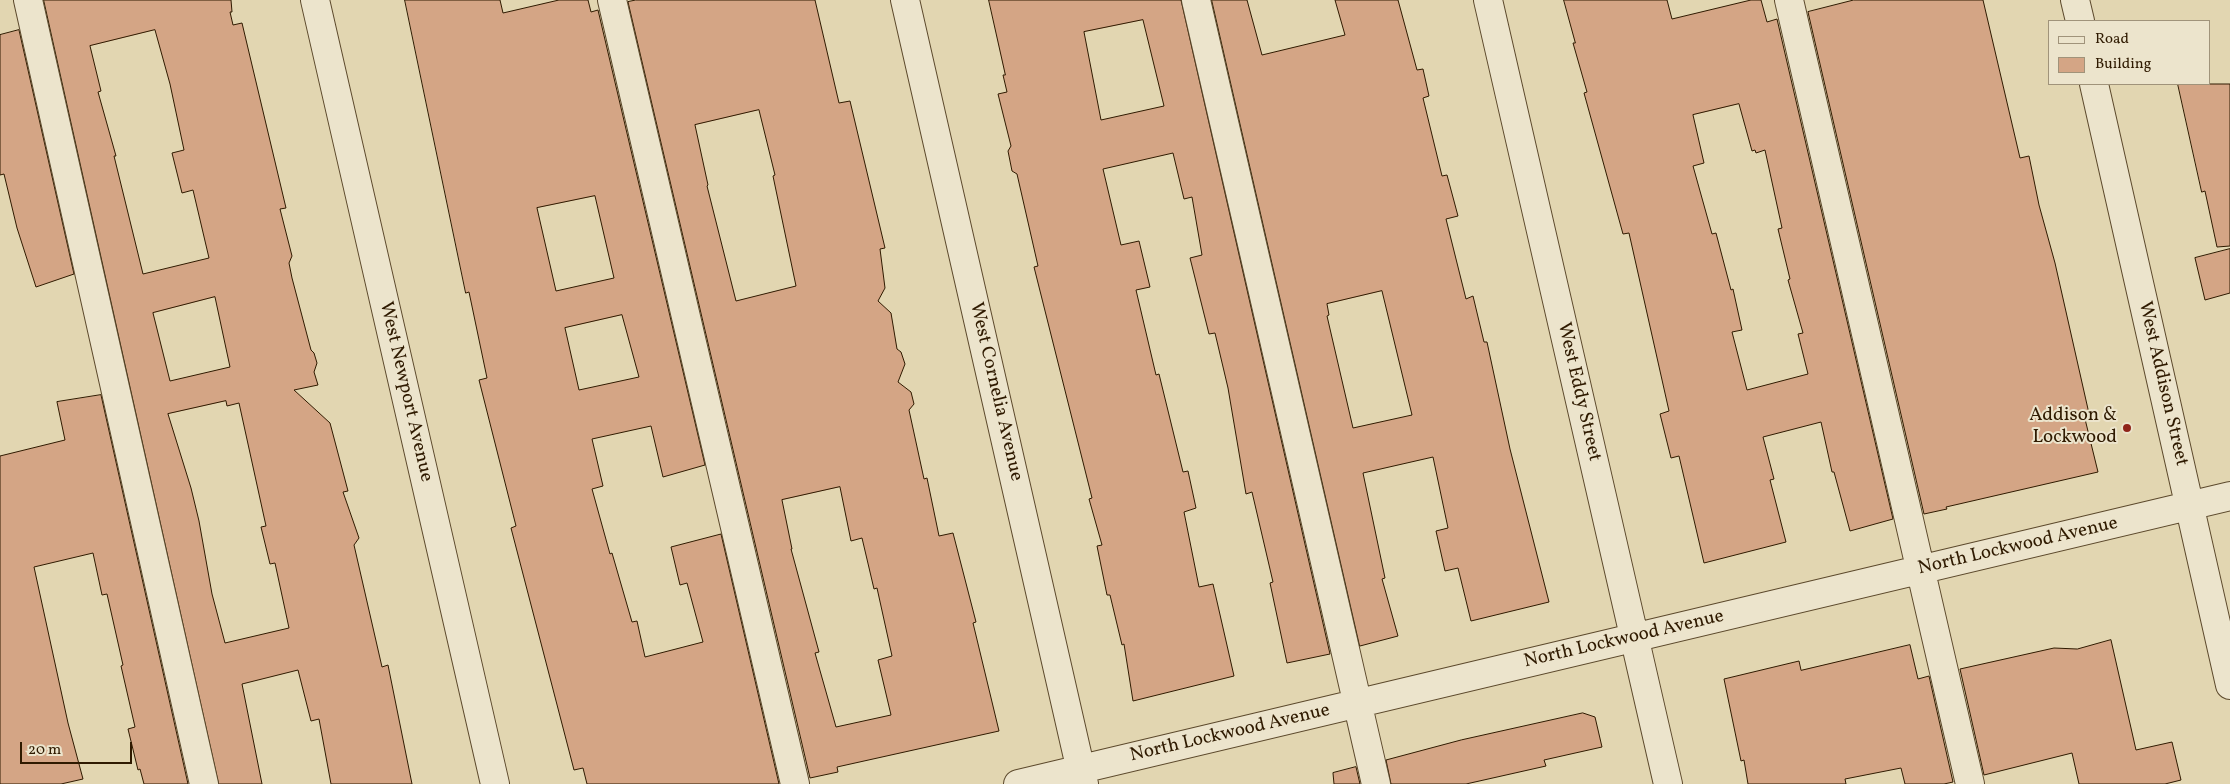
<!DOCTYPE html>
<style>
body{margin:0}
#map{position:relative;width:2230px;height:784px;overflow:hidden;background:#e2d6b1;font-family:Vollkorn,serif}
canvas{display:block}
.legend{position:absolute;left:2048px;top:20px;width:162px;height:65px;box-sizing:border-box;background:#ece4cc;border:1px solid #a0937a;margin:0;padding:6px 9px;list-style:none;font-size:15px;color:#2f1a00}
.legend li{display:flex;align-items:center;gap:10px;height:25px}
.legend b{width:25px;border:1px solid #a0937a}
.scale{position:absolute;left:20px;top:742px;width:112px;height:22px;box-sizing:border-box;border:2px solid #2f1a00;border-top:0;padding-left:6px;font-size:15px;line-height:18px;white-space:nowrap;color:#2f1a00;-webkit-text-stroke:4px #ece4cc;paint-order:stroke}
</style>
<div id="map">
<canvas width="2230" height="784"></canvas>
<ul class="legend">
<li><b style="height:6px;background:#ece4cc"></b>Road</li>
<li><b style="height:14px;background:#d4a585"></b>Building</li>
</ul>
<div class="scale">20 m</div>
</div>
<script>
const context = document.querySelector('canvas').getContext('2d');
context.lineJoin = 'round';
function fill(path, color) {
  context.fillStyle = color;
  context.fill(path, 'evenodd');
}
function stroke(path, color, width, dash) {
  context.strokeStyle = color;
  context.lineWidth = width;
  context.lineCap = dash ? 'butt' : 'round';
  context.setLineDash(dash || []);
  context.stroke(path);
}
function label(font, color, halo, rows, align = 'center') {
  context.font = font + ' Vollkorn,serif';
  context.lineWidth = 4;
  context.setLineDash([]);
  context.textBaseline = 'middle';
  context.strokeStyle = halo;
  context.fillStyle = color;
  for (const [text, x, y, turn = 0] of rows) {
    context.save();
    context.translate(x, y);
    context.rotate((+turn || 0) * Math.PI / 180);
    context.textAlign = isNaN(turn) ? turn : align;
    if (halo) context.strokeText(text, 0, 0);
    context.fillText(text, 0, 0);
    context.restore();
  }
}
const building = new Path2D(`
 M44,0H231L232,12H230L233,25L242,23L286,208L280,209L292,256L289,263L292,278L311,350L314,353L317,363L314,372L318,385L294,390L330,423L348,491L343,492L359,538L354,545L382,667L388,665L412,784H331L319,719L311,721L298,670L242,684L262,784H219ZM155,30L170,84L184,150L172,153L182,193L193,190L209,258L143,274L114,156H116L98,92L101,91L90,46ZM215,297L230,367L170,381L153,313ZM226,401L227,406L239,403L266,526L261,527L270,564L275,563L289,628L225,643L212,594L199,521L191,488L168,414Z
 M405,0H500L503,13L559,0H588L591,12L598,10L705,465L663,477L651,426L592,439L603,486L592,489L610,554L612,553L632,622L637,621L645,657L703,642L687,583L680,585L671,547L721,534L779,784H587L583,768L574,770L511,528L516,526L479,380L487,378L469,292L466,293ZM595,196L614,278L556,291L537,208ZM622,315L639,377L579,390L565,328Z
 M636,0H815L839,103L850,101L885,248L880,249L885,288L878,301L891,313L897,349L901,352L905,364L898,382L911,392L914,404L909,410L924,479L927,478L939,536L953,533L976,622L973,623L999,731L837,767L838,772L810,778L628,2ZM759,110L775,175L773,176L796,286L736,301L707,186L708,185L695,125ZM840,487L851,541L862,538L874,589L877,588L892,656L878,660L891,715L836,727L815,653L819,652L791,549H792L782,500Z
 M989,0H1181L1330,654L1287,663L1270,583L1273,582L1252,492L1246,494L1228,388L1215,333L1209,334L1190,258L1202,255L1192,197L1184,199L1173,153L1103,169L1121,245L1139,241L1150,287L1136,290L1156,375L1159,374L1183,472L1188,471L1196,508L1184,512L1199,587L1213,584L1234,676L1133,701L1124,644L1122,645L1110,595H1107L1097,546L1102,545L1089,499L1092,498L1034,267L1038,266L1017,174L1012,171L1008,151L1011,146L998,94L1007,92L1003,75H1005ZM1143,20L1164,106L1101,120L1084,32Z
 M1212,0H1247L1262,55L1345,35L1335,0H1398L1417,70L1423,69L1429,96L1423,98L1442,176L1447,175L1458,216L1446,219L1466,299L1473,296L1484,342H1487L1510,449L1549,602L1471,621L1458,568L1445,571L1436,531L1448,528L1433,457L1363,473L1385,578L1382,579L1398,636L1360,646ZM1382,291L1412,415L1353,428L1327,316L1329,315L1327,304Z
 M1564,0H1667L1672,19L1751,0H1761L1767,22L1777,19L1893,519L1850,531L1834,472H1832L1821,422L1763,437L1774,479L1770,480L1786,542L1704,563L1679,456L1671,458L1660,414L1669,411L1629,233L1623,234L1584,93L1587,92L1573,43H1575ZM1739,104L1752,151L1755,150L1756,153L1765,150L1782,228L1778,229L1790,279L1788,280L1803,333L1798,334L1808,374L1747,390L1732,332L1742,330L1733,289L1731,290L1716,233L1712,234L1693,166L1704,163L1693,115Z
 M1854,0H1983L2020,158L2029,156L2039,205L2055,263L2090,418L2085,419L2098,472L1946,507L1947,509L1924,514L1808,12Z
 M19,30L74,274L36,287L17,228L4,174L0,175V35Z
 M2178,84H2230V246L2217,247L2205,191L2202,192Z
 M2230,249V293L2205,300L2195,258Z
 M101,395L188,784H144L140,769L138,770L128,729L135,727L121,666L123,665L107,594L102,595L93,553L34,567L68,723L83,779L61,784H0V456L65,440L57,402Z
 M2111,640L2136,750L2172,742L2181,780L2165,784H2079L2072,753L1984,775L1960,669L2054,648L2077,649Z
 M1910,645L1918,679L1929,676L1953,782L1944,784H1905L1901,768L1845,779L1846,784H1748L1744,760L1741,761L1724,679L1799,661L1801,670Z
 M1583,713L1595,717L1602,747L1544,760L1546,766L1466,784H1391L1386,760L1461,740Z
 M1356,767L1360,784H1334L1333,773Z`);
const minor = new Path2D(`
 M28,0L204,784
 M315,0L495,784
 M612,0L795,784
 M905,0L1084,784
 M1196,0L1376,784
 M1488,0L1668,784
 M1789,0L1970,784
 M2075,0L2080,21
 M2094,84L2230,685
 M1018,784L2230,496`);
const markers = [
 [2127,428,5,"#8f2418"]
];
const streetNames = [
 ["West Addison Street",2162,384,77],
 ["West Newport Avenue",405,392,77],
 ["West Cornelia Avenue",995,392,77],
 ["West Eddy Street",1578,392,77],
 ["North Lockwood Avenue",2018,547,-13],
 ["North Lockwood Avenue",1624,640,-13],
 ["North Lockwood Avenue",1230,734,-13]
];
const poiNames = [
 ["Addison &",2117,417],
 ["Lockwood",2117,439]
];
fill(building, '#d4a585');
stroke(building, '#2f1a00', 1);
stroke(minor, '#5c492c', 30);
stroke(minor, '#ece4cc', 28);
for (const [x, y, r, color] of markers) {
  const dot = new Path2D();
  dot.arc(x, y, r, 0, 2 * Math.PI);
  context.fillStyle = color;
  context.fill(dot);
  stroke(dot, '#ece4cc', 2);
}
label('19px', '#2f1a00', '#ece4cc', streetNames);
label('19px', '#2f1a00', '#ece4cc', poiNames, 'right');
</script>
